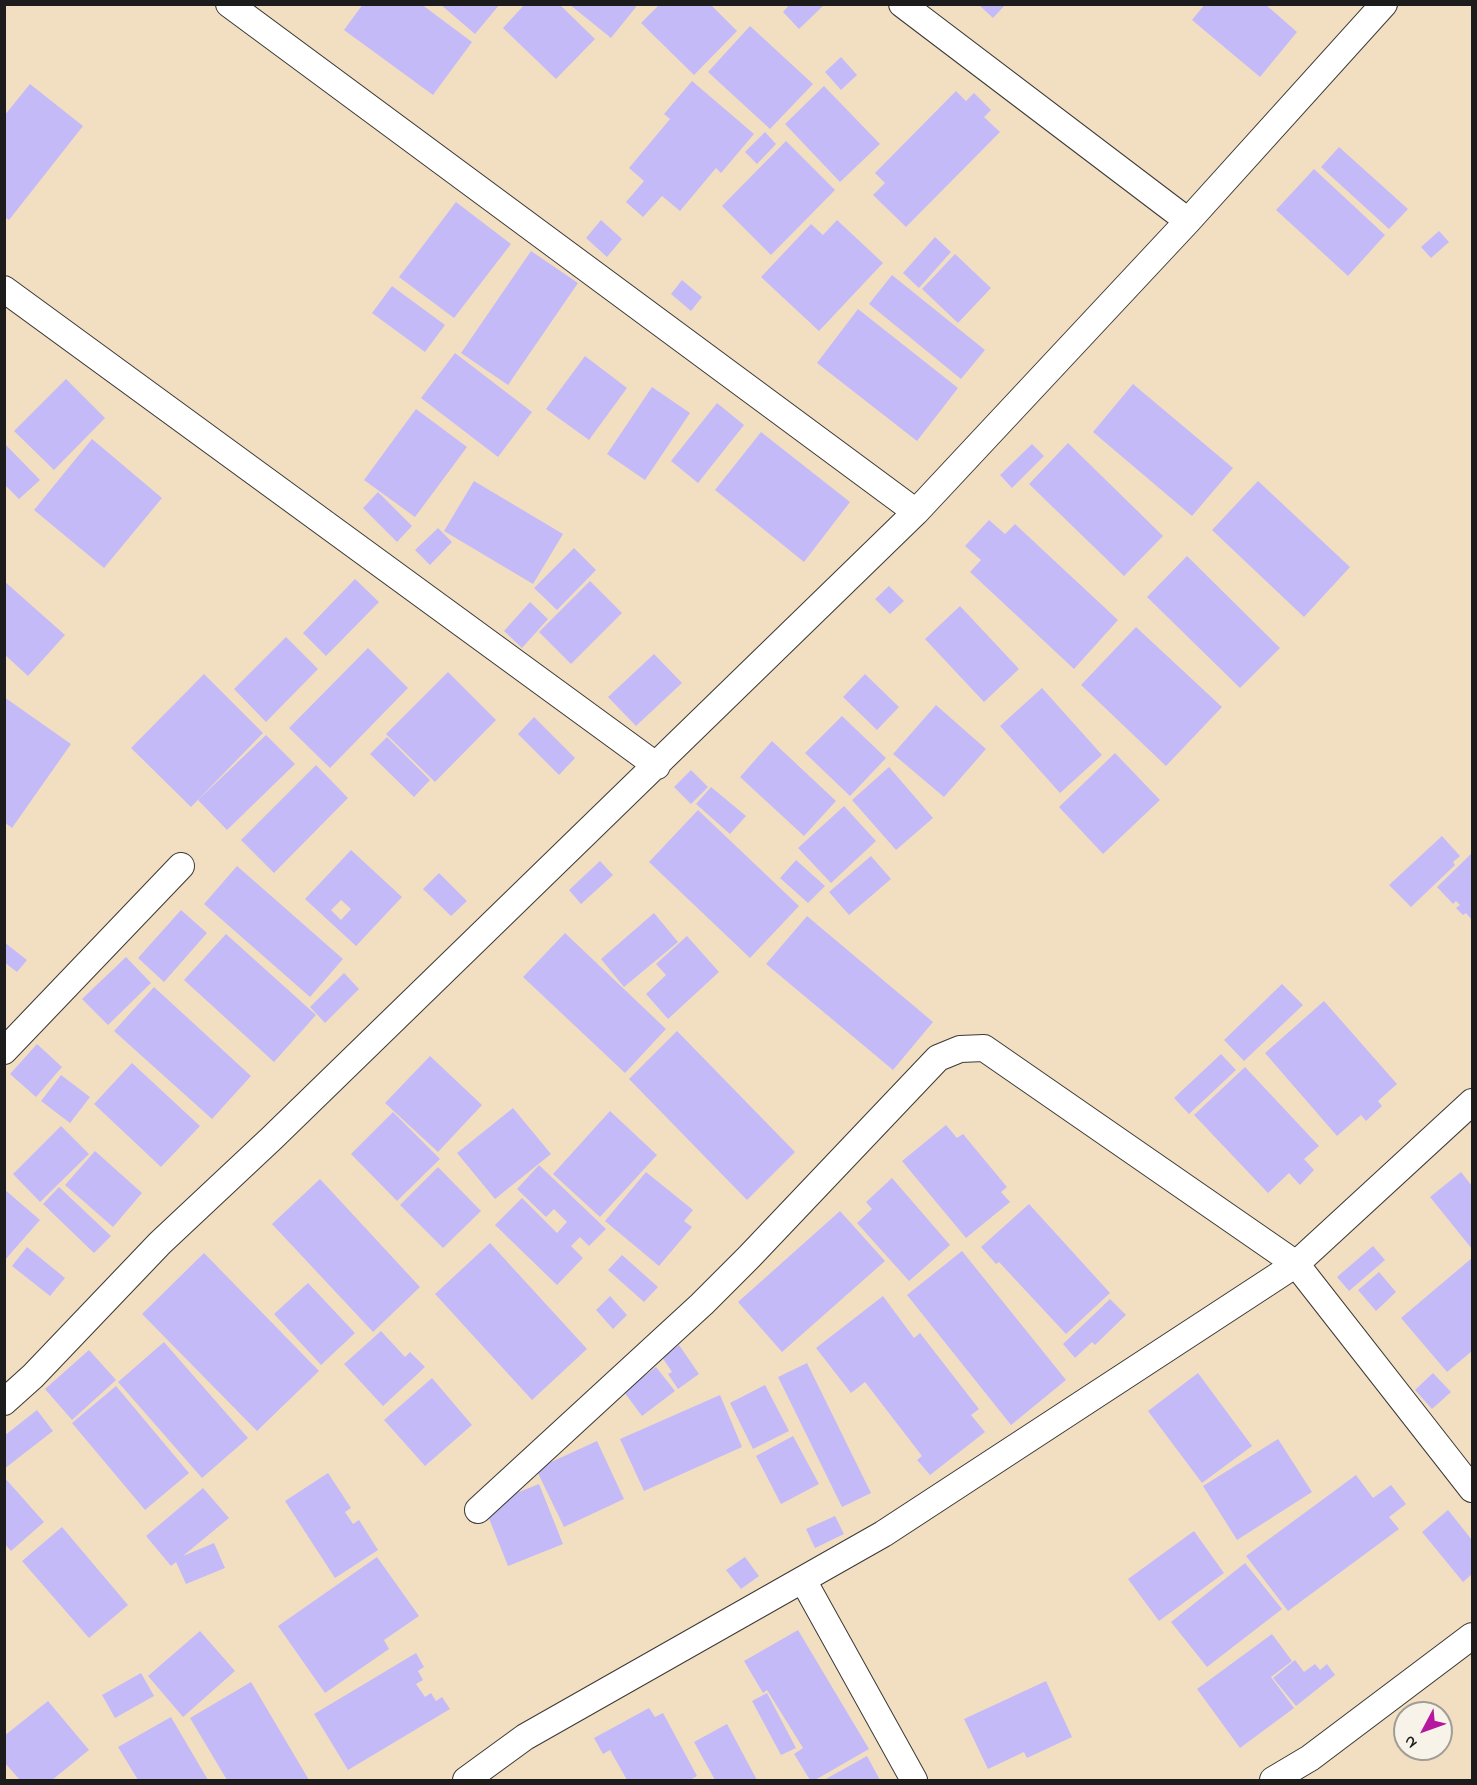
<!DOCTYPE html>
<style>
body{margin:0}
#map{position:relative;width:1477px;height:1785px;overflow:hidden;background:#f2dfc2;font-family:"Indie Flower",sans-serif}
canvas{display:block}
.frame{position:absolute;inset:0;border:6px solid #1c1c1c;pointer-events:none}
.north{position:absolute;left:1393px;top:1701px;width:60px;height:60px;box-sizing:border-box;background:#f7f3e8;border:2px solid #9f9d96;border-radius:50%;rotate:229deg;font-size:16px;font-weight:700;line-height:24px;text-align:center;color:#1c1c1c}
.north::after{content:'';display:block;margin:auto;width:21px;height:27px;background:#b5179e;clip-path:polygon(50% 0,100% 100%,50% 72%,0 100%)}
</style>
<div id="map">
<canvas width="1477" height="1785"></canvas>
<div class="frame"></div>
<div class="north">N</div>
</div>
<script>
const context = document.querySelector('canvas').getContext('2d');
context.lineJoin = 'round';
function fill(path, color) {
  context.fillStyle = color;
  context.fill(path, 'evenodd');
}
function stroke(path, color, width, dash) {
  context.strokeStyle = color;
  context.lineWidth = width;
  context.lineCap = dash ? 'butt' : 'round';
  context.setLineDash(dash || []);
  context.stroke(path);
}
const building = new Path2D(`
 M363,4H421L472,42L433,95L344,30Z
 M440,4H500L475,34Z
 M525,4H559L595,39L556,79L503,28Z
 M569,4H634L636,7L611,38Z
 M660,4H710L737,31L694,75L641,23Z
 M790,4H822L823,6L799,29L783,12Z
 M978,4H1006L993,18Z
 M1205,4H1265L1297,32L1260,77L1192,20Z
 M750,26L813,84L770,129L708,72Z
 M841,57L857,75L841,90L825,72Z
 M692,81L754,134L721,173L716,168L680,211L662,196L643,217L626,202L644,181L629,168L670,119L664,114Z
 M30,84L83,126L9,220L4,217V116Z
 M824,86L880,144L840,182L785,124Z
 M956,91L966,101L974,93L991,110L984,117L1000,132L906,227L873,195L885,183L875,173Z
 M765,132L776,144L757,164L745,152Z
 M786,141L835,190L771,255L722,206Z
 M1339,147L1408,209L1389,229L1321,167Z
 M1314,169L1385,235L1348,276L1276,210Z
 M456,202L511,244L454,318L399,277Z
 M601,220L622,239L607,257L586,238Z
 M837,220L883,263L819,331L761,277L811,224L823,235Z
 M1439,231L1449,242L1431,258L1421,247Z
 M935,237L951,252L919,288L903,273Z
 M531,251L578,283L508,385L461,353Z
 M955,254L991,288L958,323L922,289Z
 M892,275L985,350L961,379L869,304Z
 M682,280L702,297L691,311L671,294Z
 M392,286L445,325L425,352L372,313Z
 M858,309L958,388L917,441L817,363Z
 M455,353L532,412L498,457L421,398Z
 M585,356L627,388L589,440L546,409Z
 M66,379L105,418L54,470L14,431Z
 M1133,384L1233,468L1192,516L1093,432Z
 M652,387L690,413L645,480L607,454Z
 M717,403L744,425L698,483L671,461Z
 M416,409L467,447L415,517L364,480Z
 M761,432L850,502L804,562L715,490Z
 M92,439L162,498L104,568L34,510Z
 M4,443L40,480L19,499L4,484Z
 M1068,443L1163,536L1124,576L1029,484Z
 M1032,444L1044,456L1012,488L1000,475Z
 M474,481L563,534L533,584L444,531Z
 M1258,481L1350,567L1304,617L1212,530Z
 M378,492L412,526L397,542L363,508Z
 M989,520L1005,534L1015,524L1118,620L1074,669L970,572L981,560L965,546Z
 M438,528L452,542L430,565L415,550Z
 M574,548L596,570L557,610L534,588Z
 M1187,556L1280,648L1240,688L1147,597Z
 M355,579L379,602L326,656L303,633Z
 M4,581L65,635L28,676L4,654Z
 M590,581L622,613L571,664L539,632Z
 M889,586L904,601L890,614L875,599Z
 M530,602L548,619L522,648L504,631Z
 M960,606L1019,669L984,702L925,639Z
 M1136,627L1222,707L1166,766L1081,685Z
 M286,637L318,669L266,722L234,689Z
 M368,648L408,688L330,768L289,728Z
 M654,654L682,683L636,726L608,697Z
 M448,672L496,720L435,782L386,734Z
 M204,674L263,733L191,807L131,748Z
 M865,674L899,707L877,730L843,697Z
 M1042,688L1102,755L1060,793L1000,726Z
 M4,697L71,744L12,828L4,822Z
 M936,705L986,749L944,797L893,754Z
 M842,716L886,758L850,796L805,753Z
 M534,717L575,758L559,775L518,734Z
 M266,735L295,764L227,830L198,800Z
 M387,737L430,780L414,797L370,754Z
 M772,741L836,801L804,836L740,777Z
 M1115,753L1160,800L1103,854L1059,807Z
 M316,765L348,798L274,873L241,840Z
 M889,767L933,818L896,850L852,800Z
 M691,770L708,787L691,804L674,787Z
 M711,787L746,816L730,834L696,804Z
 M844,806L876,841L831,883L798,848Z
 M698,810L799,906L750,958L649,862Z
 M1442,836L1460,856L1453,862L1455,865L1411,907L1389,885Z
 M351,850L402,897L356,946L305,899ZM341,900L351,909L341,920L331,910Z
 M1472,853V920L1466,913L1463,915L1456,908L1460,905L1456,901L1453,904L1437,887Z
 M871,856L891,879L849,915L829,892Z
 M796,860L825,886L808,903L780,878Z
 M600,861L613,875L581,904L569,890Z
 M237,866L343,959L310,997L204,904Z
 M439,873L467,901L451,916L423,889Z
 M181,910L207,933L164,982L138,958Z
 M654,913L678,942L624,987L601,959Z
 M807,916L933,1022L893,1070L766,964Z
 M565,933L666,1029L625,1073L523,977Z
 M226,934L316,1015L274,1062L184,980Z
 M687,936L719,972L668,1019L646,994L666,975L656,964Z
 M4,942L27,960L17,972L4,962Z
 M126,957L151,983L108,1025L82,999Z
 M344,973L359,989L325,1023L310,1007Z
 M1282,984L1303,1005L1244,1061L1224,1040Z
 M154,987L251,1076L212,1119L114,1031Z
 M1324,1001L1397,1084L1378,1101L1382,1106L1366,1121L1361,1115L1337,1136L1265,1053Z
 M677,1031L795,1152L747,1200L629,1079Z
 M37,1044L62,1067L36,1097L10,1074Z
 M1221,1054L1236,1070L1189,1114L1174,1098Z
 M430,1056L482,1105L438,1152L385,1103Z
 M132,1063L200,1126L161,1167L94,1104Z
 M1245,1067L1319,1146L1304,1159L1314,1170L1300,1185L1289,1173L1268,1193L1194,1115Z
 M61,1075L90,1097L70,1123L41,1101Z
 M513,1108L551,1154L495,1199L457,1153Z
 M610,1111L657,1155L600,1217L553,1174Z
 M393,1112L440,1159L397,1201L351,1154Z
 M946,1125L957,1138L963,1134L1007,1187L1001,1192L1010,1202L966,1238L902,1161Z
 M61,1126L89,1154L40,1202L13,1174Z
 M95,1151L142,1193L113,1227L65,1185Z
 M539,1165L606,1229L589,1246L580,1237L571,1246L583,1258L557,1285L495,1225L522,1198L557,1233L567,1222L554,1209L546,1217L517,1189Z
 M438,1167L481,1211L443,1248L400,1205Z
 M646,1172L693,1210L684,1221L692,1227L659,1266L605,1221Z
 M1461,1172L1472,1186V1249L1430,1197Z
 M892,1178L950,1245L909,1281L857,1223L872,1209L866,1202Z
 M320,1179L420,1287L373,1332L272,1224Z
 M59,1187L111,1236L94,1253L43,1204Z
 M4,1189L40,1220L4,1261Z
 M1029,1204L1110,1293L1066,1334L999,1262L996,1264L981,1247Z
 M840,1211L885,1261L782,1352L738,1302Z
 M490,1243L587,1349L532,1400L435,1294Z
 M1373,1246L1385,1260L1349,1291L1337,1277Z
 M27,1247L65,1278L50,1296L12,1266Z
 M962,1251L1066,1380L1011,1425L907,1295Z
 M204,1253L319,1371L257,1431L142,1314Z
 M622,1255L658,1287L644,1302L608,1270Z
 M1472,1258V1351L1447,1372L1401,1318Z
 M1379,1272L1396,1292L1376,1311L1358,1290Z
 M308,1283L355,1333L321,1365L274,1314Z
 M610,1296L627,1315L613,1329L596,1310Z
 M883,1296L914,1338L920,1333L979,1409L971,1415L985,1432L930,1475L917,1460L922,1456L865,1382L851,1393L816,1348Z
 M1110,1299L1126,1315L1095,1345L1092,1342L1075,1358L1063,1344Z
 M381,1331L405,1357L410,1352L425,1367L383,1406L344,1364Z
 M164,1342L248,1438L202,1478L118,1382Z
 M679,1345L699,1374L678,1389L668,1374L672,1372L662,1357Z
 M89,1350L116,1380L72,1420L45,1389Z
 M807,1363L871,1493L842,1507L778,1377Z
 M656,1367L675,1391L642,1416L624,1392Z
 M1198,1373L1252,1446L1202,1483L1148,1411Z
 M1433,1373L1451,1392L1432,1409L1415,1390Z
 M432,1378L472,1425L425,1466L384,1420Z
 M765,1385L789,1431L753,1449L730,1403Z
 M116,1386L189,1473L145,1510L72,1423Z
 M720,1395L742,1447L644,1491L620,1439Z
 M37,1410L53,1431L4,1469V1436Z
 M793,1436L819,1484L781,1504L756,1456Z
 M1278,1439L1312,1492L1237,1540L1203,1486Z
 M597,1441L624,1499L564,1527L536,1469Z
 M328,1473L351,1508L345,1512L353,1524L359,1520L378,1550L335,1578L285,1501Z
 M1356,1475L1373,1498L1391,1485L1406,1504L1389,1517L1399,1529L1288,1611L1246,1556Z
 M4,1477L44,1522L11,1551L4,1543Z
 M539,1484L563,1544L508,1566L484,1506Z
 M203,1488L229,1518L183,1556L214,1543L225,1568L186,1584L176,1562L171,1566L146,1536Z
 M1448,1510L1472,1540V1574L1463,1582L1422,1532Z
 M835,1516L844,1534L815,1548L806,1529Z
 M62,1527L128,1605L89,1638L22,1561Z
 M1194,1531L1224,1573L1159,1621L1128,1579Z
 M377,1557L419,1616L384,1640L389,1649L325,1693L278,1626Z
 M745,1557L759,1576L741,1589L726,1570Z
 M1245,1563L1282,1609L1207,1667L1171,1622Z
 M798,1630L869,1749L815,1780H810L794,1754L803,1748L767,1690L763,1693L744,1661Z
 M200,1631L235,1671L183,1717L148,1676Z
 M1272,1634L1292,1661L1271,1677L1294,1708L1240,1748L1197,1689Z
 M416,1653L424,1667L418,1671L423,1680L416,1684L425,1697L431,1693L436,1701L442,1697L450,1709L348,1770L314,1714Z
 M1295,1660L1304,1672L1315,1664L1320,1670L1327,1664L1335,1675L1296,1706L1273,1678Z
 M141,1673L154,1696L115,1718L102,1695Z
 M1046,1681L1072,1737L1027,1758L1024,1752L988,1769L964,1719Z
 M251,1682L309,1780H227L190,1718Z
 M767,1693L796,1748L781,1755L752,1701Z
 M48,1701L89,1750L52,1780H20L4,1762V1736Z
 M649,1708L655,1717L663,1713L697,1776L690,1780H627L610,1750L603,1754L594,1738Z
 M171,1717L208,1780H138L118,1747Z
 M727,1724L757,1780H715L694,1742Z
 M867,1756L880,1780H824Z`);
const street = new Path2D(`
 M229,4L916,512
 M902,4L1188,221
 M4,289L657,766
 M4,1051L181,866
 M4,1402L33,1376L160,1243L272,1138L916,512L1188,221L1384,4
 M478,1510L702,1304L749,1257L938,1058L960,1049L984,1048L1296,1264L1472,1489
 M803,1580L914,1780
 M466,1780L525,1737L883,1534L1296,1264L1472,1102
 M1273,1780L1310,1758L1472,1636`);
fill(building, '#c4baf8');
stroke(street, '#3c3935', 28);
stroke(street, '#fff', 26);
</script>
